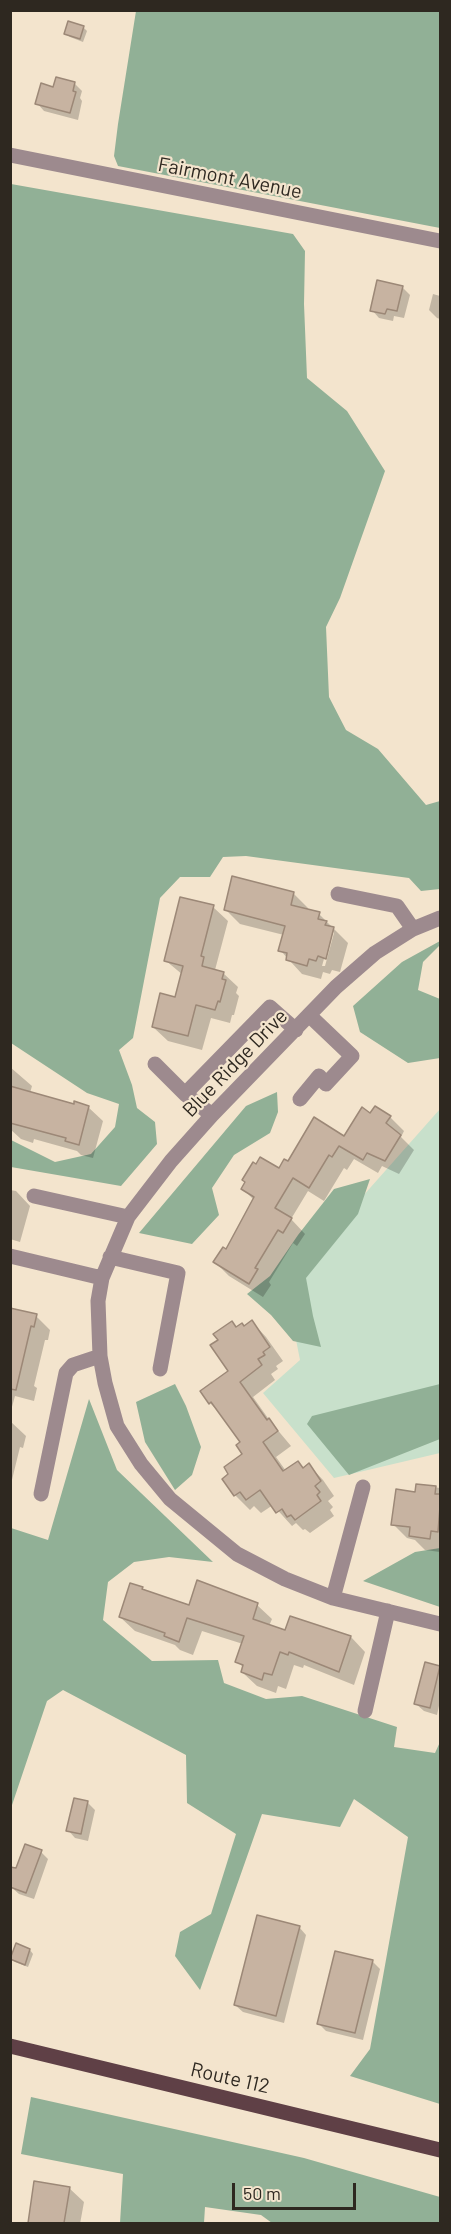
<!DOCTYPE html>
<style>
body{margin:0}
#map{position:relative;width:451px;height:2234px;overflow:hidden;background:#f3e4cd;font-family:Barlow,sans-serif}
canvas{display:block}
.frame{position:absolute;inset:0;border:12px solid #2e2820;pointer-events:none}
.scale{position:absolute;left:232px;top:2183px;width:124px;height:27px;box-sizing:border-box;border:3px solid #2e2820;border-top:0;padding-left:8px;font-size:18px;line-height:21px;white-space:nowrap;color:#2e2820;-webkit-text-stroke:4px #f3e4cd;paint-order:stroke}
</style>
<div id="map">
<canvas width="451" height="2234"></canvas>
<div class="frame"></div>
<div class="scale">50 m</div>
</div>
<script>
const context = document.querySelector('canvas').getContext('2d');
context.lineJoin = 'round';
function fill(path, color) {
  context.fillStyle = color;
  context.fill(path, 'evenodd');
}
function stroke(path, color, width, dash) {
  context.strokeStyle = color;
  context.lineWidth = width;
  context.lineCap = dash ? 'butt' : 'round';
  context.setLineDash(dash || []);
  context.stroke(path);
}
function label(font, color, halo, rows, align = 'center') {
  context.font = font + ' Barlow,sans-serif';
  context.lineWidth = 4.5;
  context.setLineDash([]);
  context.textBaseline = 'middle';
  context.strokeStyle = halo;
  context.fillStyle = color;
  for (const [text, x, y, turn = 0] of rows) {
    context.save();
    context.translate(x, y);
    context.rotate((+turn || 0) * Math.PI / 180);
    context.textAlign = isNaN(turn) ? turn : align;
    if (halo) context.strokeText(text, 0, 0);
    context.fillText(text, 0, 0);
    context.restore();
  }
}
const green = new Path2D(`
 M440,1109V1453L334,1478L263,1393L300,1360L285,1284Z`);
const forest = new Path2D(`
 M136,11H440V228L118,166L114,156L118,124Z
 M11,184L293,234L305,251L304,304L307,378L347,411L385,471L340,598L326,627L329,697L346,730L378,749L426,805L440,801V889L421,891L409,878L246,856L223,857L210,877H180L160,898L133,1038L119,1050L132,1085L137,1108L155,1122L157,1144L121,1186L11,1167V1140L55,1162L91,1154L115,1127L119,1104L87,1093L11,1043Z
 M440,941V945L423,962L418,990L440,999V1058L408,1063L360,1032L353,1006L402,962Z
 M277,1092L278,1112L270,1133L234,1155L212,1188L219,1215L192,1244L139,1233L246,1106Z
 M370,1179L358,1214L306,1278L313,1316L321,1347L293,1341L271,1315L247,1294L270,1276L298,1235L334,1189Z
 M175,1384L186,1406L201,1447L192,1475L175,1490L145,1442L136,1402Z
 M440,1384V1439L349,1475L307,1424L312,1416Z
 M89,1399L117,1470L213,1562L169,1557L134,1562L108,1582L103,1620L152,1661L218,1660L224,1683L266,1699L302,1696L397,1727L394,1747L435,1753L440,1742V2104L350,2076L370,2049L408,1837L354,1799L340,1827L262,1814L200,1990L175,1956L180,1932L211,1914L236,1834L187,1803L186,1755L63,1690L47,1701L11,1808V1528L48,1540Z
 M440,1548V1607L363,1581L415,1552Z
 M31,2097L304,2158L440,2197V2223H272L261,2215L205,2207L204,2223H120L123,2174L21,2154Z`);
const shadow = new Path2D(`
 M83,27L87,31L83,42L70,37L66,34Z
 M74,83L82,91L80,98L82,101L78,120L44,111L37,103L54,88Z
 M402,287L410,295L404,318L394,316L393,321L379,318L372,310Z
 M433,294L440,296V319L437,318L429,310Z
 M294,894L308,908L307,911L319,914L348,943L340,972L332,970L330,974L323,972L321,979L302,974L280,950L284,935L240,924L225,909ZM332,930L334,933L325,966H322Z
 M213,907L228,921L215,970L223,973L238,987L236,993L239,996L234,1015H232L230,1023L211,1018L202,1050L168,1041L153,1027L177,999L183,975L165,960Z
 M10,1067L32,1086L30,1093L75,1106L88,1107L103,1121L93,1158L81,1155L77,1151L34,1139L33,1143L21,1139L10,1129Z
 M371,1115L390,1117L404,1131L401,1137L414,1150L399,1174L382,1166L378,1173L354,1159L347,1170L344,1168L324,1201L308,1191L291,1219L305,1234L297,1246L293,1243L269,1282L271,1285L263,1297L229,1276L215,1262L226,1251L254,1200L243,1189L279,1170L288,1163L345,1138Z
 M10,1190L16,1191L30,1206L20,1242L10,1239Z
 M10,1309L36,1316L50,1330L48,1340H45L34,1386L37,1388L34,1401L15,1396L10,1414Z
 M252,1322L266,1337L283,1361L276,1366L278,1369L271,1374L275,1380L253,1397L270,1421L291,1446L276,1457L286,1471L304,1469L309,1465L323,1480L334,1496L328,1501L333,1507L330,1510L334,1516L310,1533L305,1529L303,1530L296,1523L292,1526L273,1505L261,1513L254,1506L250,1510L235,1495L224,1479L245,1455L242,1443L222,1415L210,1403L231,1372L236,1328L245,1327Z
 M10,1421L26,1436L23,1448L20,1447L10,1488Z
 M417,1485L440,1488V1552L425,1550L415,1540L407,1538L393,1524L416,1493Z
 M142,1588L145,1592L190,1606L257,1605L272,1619L269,1626L286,1632L291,1618L351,1637L365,1652L354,1685L304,1665L303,1668L294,1665L286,1689L278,1686L276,1693L257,1686L242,1672L244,1668L237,1661L243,1644L202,1631L193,1655L180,1650L175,1645L135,1631L120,1617Z
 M426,1664L440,1669V1701L437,1715L424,1711L416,1704Z
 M88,1803L95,1810L88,1841L75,1838L68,1830Z
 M41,1852L48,1859L34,1899L19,1894L11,1887Z
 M299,1927L306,1935L284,2023L243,2012L235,2005Z
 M30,1950L33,1954L28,1967L15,1962L12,1959Z
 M372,1961L380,1969L363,2040L326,2031L318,2023Z
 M36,2182L69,2188L84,2202L80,2224H30Z`);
const building = new Path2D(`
 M68,21L84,26L80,39L64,34Z
 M56,77L75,82L73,91L76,92L70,113L35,104L41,83L53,87Z
 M377,280L403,286L397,311L387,309L385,314L370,311Z
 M232,876L294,892L291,905L320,912L318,919L327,921L325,925L334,927L326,959L318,956L316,961L309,959L307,966L286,960L287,953L278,951L285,926L224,910Z
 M180,897L214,905L201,956L204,957L202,966L224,972L222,979L226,980L220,1002L218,1001L215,1010L196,1005L188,1036L152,1027L160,993L175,997L183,966L164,961Z
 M10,1086L74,1104V1101L89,1106L79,1145L65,1141L66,1138L10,1123Z
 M375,1106L391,1116L386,1123L401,1135L385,1161L367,1153L363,1160L339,1146L332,1157L329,1155L309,1188L293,1178L275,1208L292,1218L283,1233L278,1230L255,1268L258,1269L249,1284L213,1262L223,1247L226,1249L254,1197L241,1189L245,1182L242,1180L253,1162L256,1164L260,1157L279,1168L284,1159L288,1161L314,1117L344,1136L362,1107L370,1113Z
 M10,1308L37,1314L34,1327L31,1326L16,1390L10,1389Z
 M252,1320L270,1347L263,1352L265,1355L258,1359L262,1365L240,1382L267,1420L269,1418L278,1431L263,1442L283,1471L298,1461L303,1468L309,1463L321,1481L315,1486L320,1492L317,1495L321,1501L295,1520L291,1515L287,1517L282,1509L276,1513L260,1490L246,1500L240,1492L234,1496L222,1479L228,1474L224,1467L242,1454L236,1445L240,1442L211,1402L209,1404L200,1391L228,1371L210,1345L218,1340L213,1334L232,1321L236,1327L242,1323L244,1326Z
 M416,1484L436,1486L435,1494H441L438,1532L431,1531L430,1539L409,1536L410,1527L391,1525L396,1489L415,1492Z
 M197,1580L258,1603L253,1619L285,1630L290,1616L351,1636L339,1672L289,1652L288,1655L280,1652L272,1675L264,1673L262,1680L241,1672L243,1665L235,1662L244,1636L187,1618L179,1642L164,1636L165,1633L119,1617L130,1583L143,1587L142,1589L189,1605Z
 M425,1662L440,1666L430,1708L414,1704Z
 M74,1798L88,1801L81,1834L66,1831Z
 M25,1844L42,1850L26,1893L10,1887V1867L16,1868Z
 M257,1915L300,1926L276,2016L234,2005Z
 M16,1943L30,1949L25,1965L10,1959Z
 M335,1951L373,1960L355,2033L317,2024Z
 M34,2181L70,2187L64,2223H28Z`);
const minor = new Path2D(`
 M10,155L440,241
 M338,894L397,906L413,929
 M440,918L413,929L375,953L336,987L212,1115L171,1161L128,1217L102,1278L98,1301L100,1356L105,1383L117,1426L141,1464L170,1499L237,1554L285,1579L333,1598L440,1624
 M155,1064L185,1094L212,1115
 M185,1094L270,1007L296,1030
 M300,1099L319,1076L326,1084L352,1056L310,1016
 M34,1196L128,1217
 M10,1256L102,1278
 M110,1257L178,1273L160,1369
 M41,1494L66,1373L73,1365L100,1356
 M333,1598L363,1487
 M365,1711L388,1611`);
const major = new Path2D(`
 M10,2046L440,2150`);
const streetNames = [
 ["Fairmont Avenue",230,178,11],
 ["Blue Ridge Drive",235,1063,-46],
 ["Route 112",230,2078,13]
];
fill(green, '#c8e0cb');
fill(forest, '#91b096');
fill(shadow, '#0003');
fill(building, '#c7b3a1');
stroke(building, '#9c8877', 1.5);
stroke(minor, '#9d8a8e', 15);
stroke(major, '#5f4046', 15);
label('20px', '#2e2820', '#f3e4cd', streetNames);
</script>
